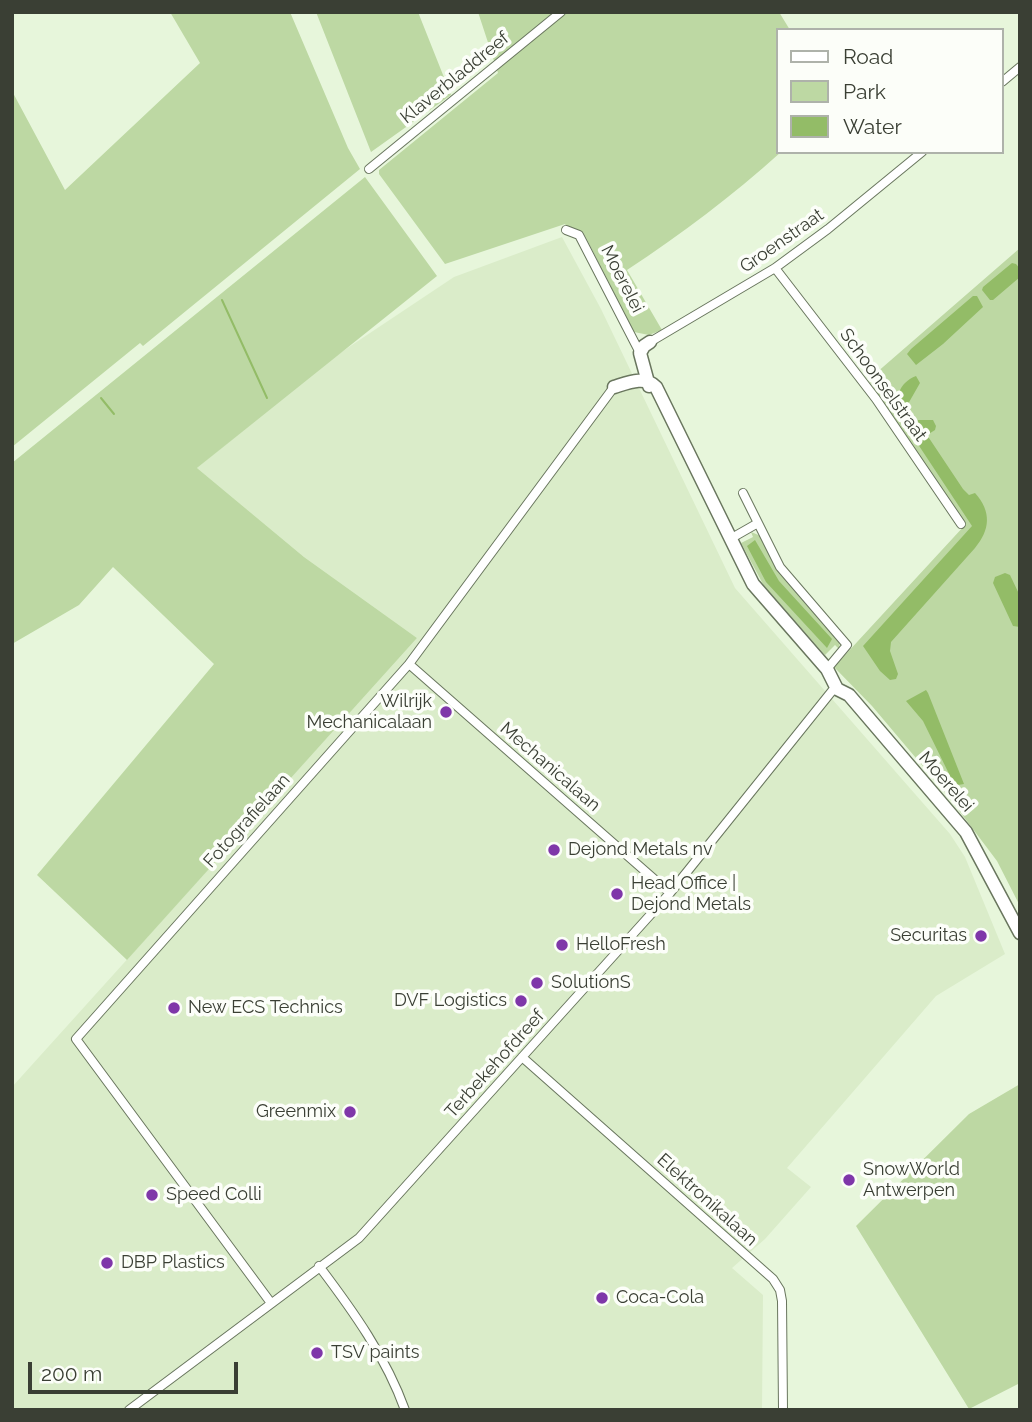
<!DOCTYPE html>
<style>
body{margin:0}
#map{position:relative;width:1032px;height:1422px;overflow:hidden;background:#e7f6db;font-family:Raleway,sans-serif}
canvas{display:block}
.frame{position:absolute;inset:0;border:14px solid #3a3f34;pointer-events:none}
.legend{position:absolute;left:776px;top:28px;width:228px;height:126px;box-sizing:border-box;background:#fcfef9;border:2px solid #aeb2aa;margin:0;padding:9px 12px;list-style:none;font-size:21px;color:#3a3f34}
.legend li{display:flex;align-items:center;gap:14px;height:35px}
.legend b{width:35px;border:2px solid #aeb2aa}
.scale{position:absolute;left:28px;top:1362px;width:210px;height:32px;box-sizing:border-box;border:4px solid #3a3f34;border-top:0;padding-left:9px;font-size:21px;line-height:24px;white-space:nowrap;color:#3a3f34;-webkit-text-stroke:5px #fcfef9;paint-order:stroke}
</style>
<div id="map">
<canvas width="1032" height="1422"></canvas>
<div class="frame"></div>
<ul class="legend">
<li><b style="height:9px;background:#fff"></b>Road</li>
<li><b style="height:19px;background:#bdd8a3"></b>Park</li>
<li><b style="height:19px;background:#93bc67"></b>Water</li>
</ul>
<div class="scale">200 m</div>
</div>
<script>
const context = document.querySelector('canvas').getContext('2d');
context.lineJoin = 'round';
function fill(path, color) {
  context.fillStyle = color;
  context.fill(path, 'evenodd');
}
function stroke(path, color, width, dash) {
  context.strokeStyle = color;
  context.lineWidth = width;
  context.lineCap = dash ? 'butt' : 'round';
  context.setLineDash(dash || []);
  context.stroke(path);
}
function label(font, color, halo, rows, align = 'center') {
  context.font = font + ' Raleway,sans-serif';
  context.lineWidth = 7;
  context.setLineDash([]);
  context.textBaseline = 'middle';
  context.strokeStyle = halo;
  context.fillStyle = color;
  for (const [text, x, y, turn = 0] of rows) {
    context.save();
    context.translate(x, y);
    context.rotate((+turn || 0) * Math.PI / 180);
    context.textAlign = isNaN(turn) ? turn : align;
    if (halo) context.strokeText(text, 0, 0);
    context.fillText(text, 0, 0);
    context.restore();
  }
}
const built = new Path2D(`
 M562,237L601,309L735,588L950,834L965,857L1005,954L936,996L787,1168L811,1187L765,1239L732,1268L763,1295L762,1410H12V1087L417,638L304,557L197,468L322,365L454,277Z`);
const green = new Path2D(`
 M170,12H290L348,148L360,169L143,346L140,343L12,447V91L65,190L200,63Z
 M316,12H418L451,95L371,152Z
 M478,12H779L790,30H778V152H781C731,197 683,233 627,270L662,330L649,335L634,332L583,232L571,236L565,224L445,264L379,174V170L498,73Z
 M365,177L437,276L197,468L304,557L417,638L127,960L37,875L214,664L113,567L79,605L12,644V463Z
 M1020,248V906L997,861L948,796L872,706L834,667L965,525L868,380Z
 M751,532L761,536L840,641L839,649L835,645L825,655L764,586L741,543L753,537Z
 M1020,1084V1383L969,1409L856,1226L969,1114Z`);
const water = new Path2D(`
 M1012,263L1016,264L1020,269V277L993,300H990L982,290L983,287Z
 M973,296H977L983,307L943,344L916,365L907,354L911,349Z
 M916,376L920,383L908,404L911,414L917,420H933L936,426L935,430L927,435L963,489L969,495L975,493C992,512 990,530 975,548L891,642L890,651L898,674L896,679L890,680L880,671L863,646L972,526L896,411C897,395 899,383 916,376Z
 M755,540L779,581L832,639L827,648L766,582L747,546Z
 M1005,573L1010,575L1020,596V627L1013,626L993,583L995,577Z
 M926,690L928,693L964,784L958,785L953,782L923,721L906,701Z`);
const stream = new Path2D(`
 M222,300L267,398
 M101,398L114,414`);
const street = new Path2D(`
 M1002,82L1020,67
 M369,169L561,12
 M566,230L579,235L640,353
 M775,268L876,399L961,524
 M650,342L775,268L828,229L922,152
 M743,493L780,567L847,645L827,669
 M730,539L758,523
 M409,664L670,893
 M522,1057L773,1279L780,1290L782,1301L783,1410
 M319,1266C353,1311 386,1357 405,1410
 M271,1303L76,1039L409,664L614,387
 M129,1410L359,1238L670,893L832,691L837,689`);
const secondary = new Path2D(`
 M649,386L640,353L644,346L650,342
 M614,387C627,383 645,375 656,387L753,584L827,669L837,689L849,695L966,832L1020,933`);
const markers = [
 [446,712,7,"#7f37a9"],
 [554,850,7,"#7f37a9"],
 [617,894,7,"#7f37a9"],
 [981,936,7,"#7f37a9"],
 [562,945,7,"#7f37a9"],
 [537,983,7,"#7f37a9"],
 [521,1001,7,"#7f37a9"],
 [174,1008,7,"#7f37a9"],
 [350,1112,7,"#7f37a9"],
 [849,1180,7,"#7f37a9"],
 [152,1195,7,"#7f37a9"],
 [107,1263,7,"#7f37a9"],
 [602,1298,7,"#7f37a9"],
 [317,1353,7,"#7f37a9"]
];
const streetNames = [
 ["Klaverbladdreef",455,78,-39],
 ["Groenstraat",782,241,-35],
 ["Moerelei",622,279,63],
 ["Schoonselstraat",883,385,54],
 ["Mechanicalaan",550,767,41],
 ["Moerelei",946,782,49],
 ["Fotografielaan",247,821,-48],
 ["Terbekehofdreef",495,1064,-48],
 ["Elektronikalaan",707,1200,42]
];
const poiNames = [
 ["Wilrijk",432,702,"right"],
 ["Mechanicalaan",432,723,"right"],
 ["Dejond Metals nv",568,850],
 ["Head Office |",631,884],
 ["Dejond Metals",631,905],
 ["Securitas",967,936,"right"],
 ["HelloFresh",576,945],
 ["S0lutionS",551,983],
 ["DVF Logistics",507,1001,"right"],
 ["New ECS Technics",188,1008],
 ["Greenmix",336,1112,"right"],
 ["SnowWorld",863,1170],
 ["Antwerpen",863,1191],
 ["Speed Colli",166,1195],
 ["DBP Plastics",121,1263],
 ["Coca-Cola",616,1298],
 ["TSV paints",331,1353]
];
fill(built, '#daecc9');
fill(green, '#bdd8a3');
fill(water, '#93bc67');
stroke(stream, '#93bc67', 2);
stroke(street, '#69765e', 10);
stroke(secondary, '#69765e', 15);
stroke(street, '#fff', 8);
stroke(secondary, '#fff', 12);
for (const [x, y, r, color] of markers) {
  const dot = new Path2D();
  dot.arc(x, y, r, 0, 2 * Math.PI);
  context.fillStyle = color;
  context.fill(dot);
  stroke(dot, '#fcfef9', 2.5);
}
label('18px', '#3a3f34', '#fcfef9', streetNames);
label('18px', '#3a3f34', '#fcfef9', poiNames, 'left');
</script>
